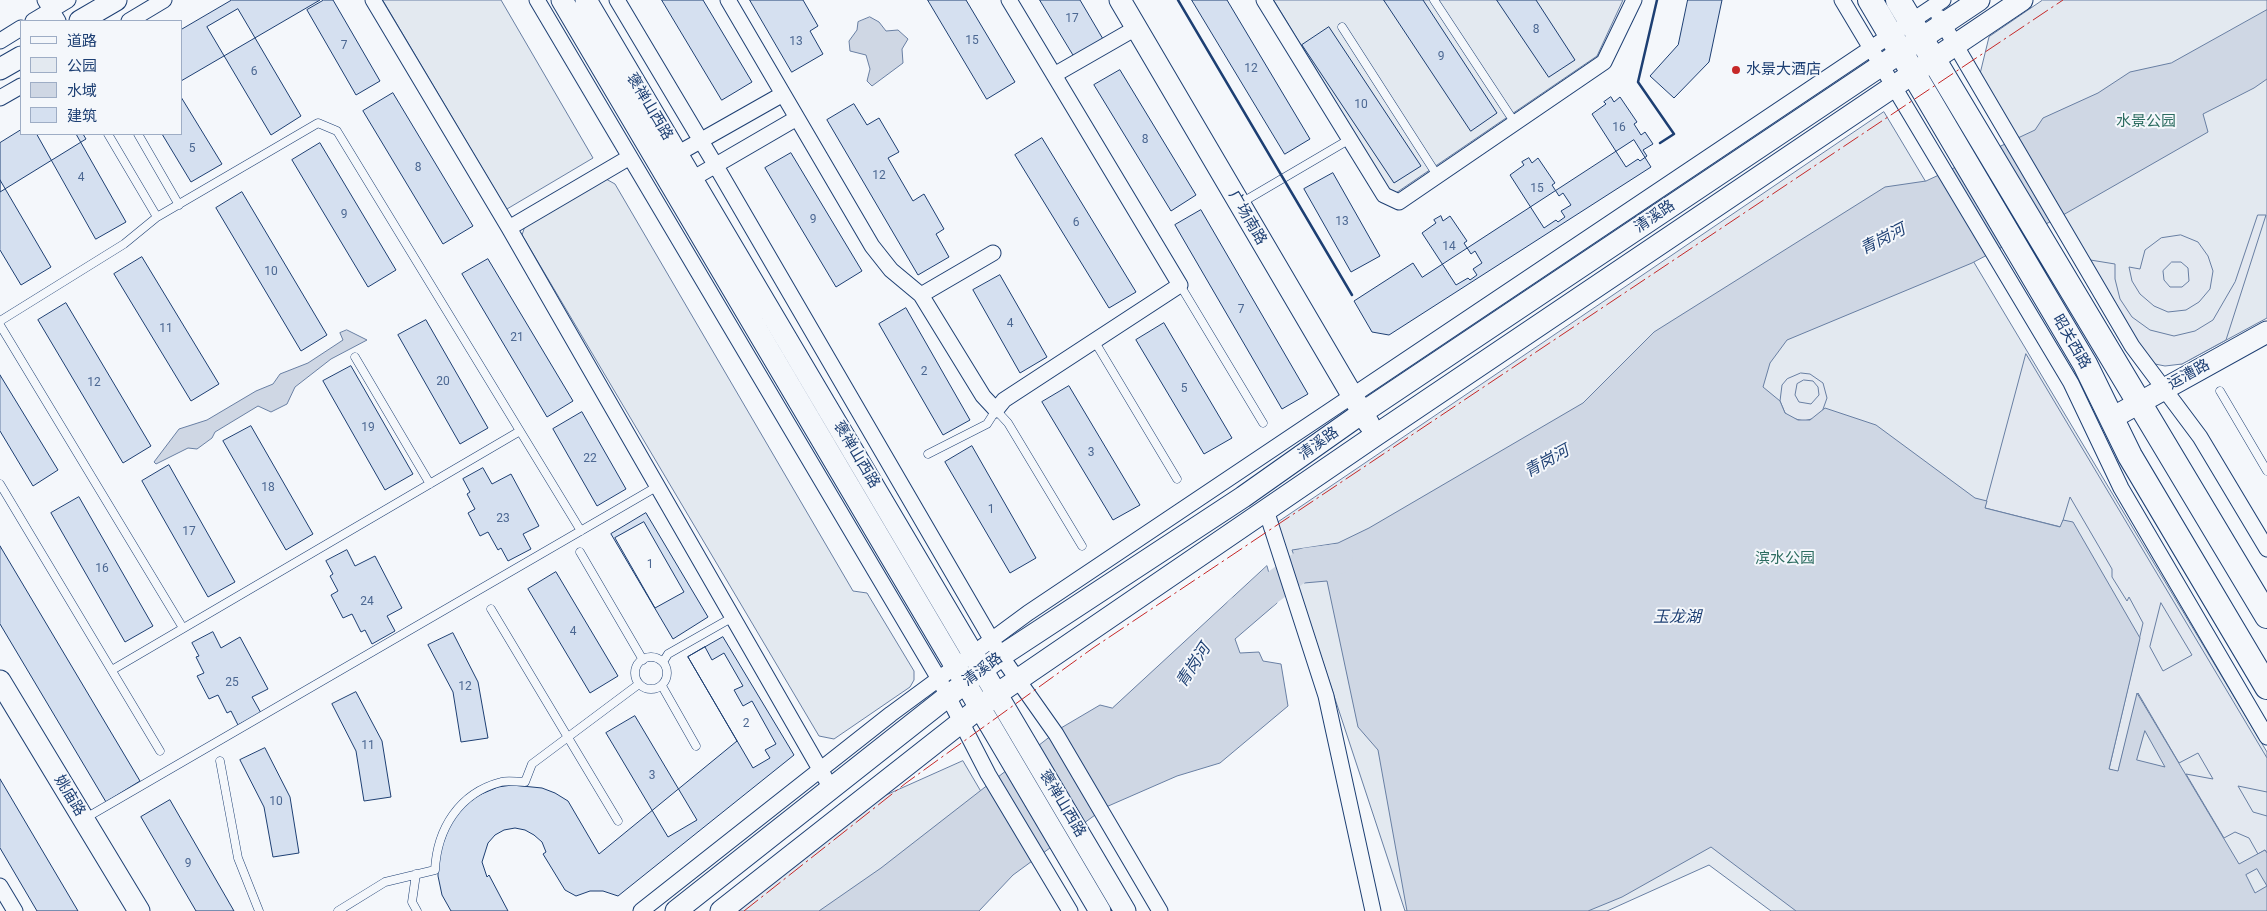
<!DOCTYPE html>
<meta charset="utf-8">
<style>
body{margin:0}
#map{position:relative;width:2267px;height:911px;overflow:hidden;background:#f4f7fb;font-family:Roboto,"Noto Sans SC",sans-serif}
canvas{display:block}
.legend{position:absolute;left:20px;top:20px;width:162px;height:115px;box-sizing:border-box;background:#f4f7fb;border:1px solid #9eadc5;margin:0;padding:6px 9px;list-style:none;font-size:15px;color:#1d3f73}
.legend li{display:flex;align-items:center;gap:10px;height:25px}
.legend b{width:25px;border:1px solid #9eadc5}
</style>
<div id="map">
<canvas width="2267" height="911"></canvas>
<ul class="legend">
<li><b style="height:6px;background:#f4f7fb"></b>道路</li>
<li><b style="height:14px;background:#e3e9f0"></b>公园</li>
<li><b style="height:14px;background:#cfd7e4"></b>水域</li>
<li><b style="height:14px;background:#d5e0f0"></b>建筑</li>
</ul>
</div>
<script>
const context = document.querySelector('canvas').getContext('2d');
context.lineJoin = 'round';
function fill(path, color) {
  context.fillStyle = color;
  context.fill(path, 'evenodd');
}
function stroke(path, color, width, dash) {
  context.strokeStyle = color;
  context.lineWidth = width;
  context.lineCap = dash ? 'butt' : 'round';
  context.setLineDash(dash || []);
  context.stroke(path);
}
function label(font, color, halo, rows, align = 'center') {
  context.font = font + ' Roboto,"Noto Sans SC",sans-serif';
  context.lineWidth = 4;
  context.setLineDash([]);
  context.textBaseline = 'middle';
  context.strokeStyle = halo;
  context.fillStyle = color;
  for (const [text, x, y, turn = 0] of rows) {
    context.save();
    context.translate(x, y);
    context.rotate((+turn || 0) * Math.PI / 180);
    context.textAlign = isNaN(turn) ? turn : align;
    if (halo) context.strokeText(text, 0, 0);
    context.fillText(text, 0, 0);
    context.restore();
  }
}
const green = new Path2D(`
 M383,0H501L593,158L507,209Z
 M1274,0H1623L1597,56L1393,195Z
 M2043,0H2267V318L2182,364L2164,363L2144,355L1979,78L1989,37Z
 M1884,112L2267,752V911H1771L1709,865L1607,911H1405L1277,523Z
 M606,179L615,184L853,591L867,593L914,671V680L910,687L834,739L819,736L522,235L525,226Z
 M963,761L1019,856L951,911H721L846,813Z`);
const parking = new Path2D(`
 M2258,215H2266L2226,340L2182,364L2165,366L2150,363L2078,258L2115,264V279L2120,299L2132,317L2150,330L2174,336L2195,331L2213,320L2235,282Z
 M2181,235L2198,242L2208,256L2213,271L2210,289L2199,302L2186,310L2168,312L2154,306L2140,294L2132,281L2129,267L2140,269L2145,250L2161,238ZM2172,262H2181L2188,268L2189,281L2182,287H2170L2164,280L2163,271Z
 M2026,354L2267,758V792L2238,786L2253,812L2267,816V853L2265,850L2258,854L2249,838L2235,832L2224,838L2186,774L2213,779L2198,753L2179,763L2138,693L2118,772L2109,769L2143,623L2129,597L2127,601L2112,577V569L2070,497L2061,527L1985,508ZM2161,603L2192,655L2163,671L2150,647Z
 M1801,373L1810,374L1823,383L1827,398L1822,412L1815,418L1804,421L1791,418L1785,413L1780,401L1782,385L1787,379ZM1804,380L1813,381L1818,387L1819,395L1811,404L1799,402L1795,395L1797,384Z`);
const water = new Path2D(`
 M2267,10V79L2254,88L2203,114L2208,132L2063,215L1972,263L1787,340L1770,363L1763,387L1780,401L1785,413L1798,420H1810L1825,408L1876,425L1975,498L1987,501L1985,508L2060,527L2063,520L2073,522L2140,638L2109,769L2118,771L2137,693L2239,864L2265,850L2267,853V911H1796L1711,847L1622,897L1588,911H1407L1378,750L1358,727L1327,581L1304,583L1292,550L1338,543L1369,528L1583,403L1654,332L1885,187L1926,181L2035,130L2043,118L2098,93L2130,72L2171,63ZM2145,731L2165,767L2137,760ZM2257,869L2267,886L2255,893L2246,875Z
 M870,17L879,22L886,31L898,30L908,39L902,49L903,63L872,86L867,81L870,69L866,55L850,51L849,41L857,30L858,22Z
 M347,330L367,340L331,359L295,387L287,404L271,412L258,406L215,432L212,438L197,449L188,448L156,464L154,462L179,429L207,420L256,391L273,384L280,374L308,363L343,340L340,333Z
 M1267,566L1277,603L1235,639L1240,653L1259,652L1263,661L1281,664L1288,706L1220,763L1177,776L1106,807L1013,875L979,911H819L881,868L1061,728L1100,705L1112,708Z`);
const river = new Path2D(`
 M1240,611L1306,563L1338,559`);
const building = new Path2D(`
 M232,0H320L181,81V30Z
 M324,0H333L380,81L356,95L307,10Z
 M662,0H703L752,82L722,100Z
 M750,0H803L818,26L810,31L823,54L792,72Z
 M928,0H966L1015,82L987,99Z
 M1040,0H1080L1103,39L1074,56Z
 M1192,0H1227L1310,139L1285,154Z
 M1384,0H1423L1497,113L1471,131Z
 M1497,0H1536L1575,60L1549,77Z
 M1688,0H1722L1709,62L1674,98L1650,76L1678,45Z
 M238,9L301,116L271,135L207,27Z
 M1329,27L1421,166L1394,183L1302,45Z
 M1120,70L1196,195L1171,211L1094,85Z
 M393,93L473,226L443,244L363,111Z
 M181,97L222,164L191,182L162,134H181Z
 M1611,97L1614,102L1620,97L1637,122L1634,124L1641,135L1645,132L1653,144L1643,150L1647,156L1640,161L1638,159L1626,167L1592,114L1606,104L1604,102Z
 M854,104L867,125L879,118L899,152L888,158L913,201L924,194L944,229L936,234L949,257L918,275L827,120Z
 M21,130V134H83L86,139L0,192V143Z
 M37,134H76L126,222L96,239Z
 M1042,138L1136,292L1109,308L1015,155Z
 M1634,140L1651,167L1389,335L1372,332L1354,301L1413,263L1422,277Z
 M320,143L396,270L368,287L292,160Z
 M791,153L862,271L836,287L765,168Z
 M1529,158L1532,163L1538,158L1555,183L1552,185L1559,196L1563,193L1571,205L1561,211L1565,217L1558,222L1556,220L1544,228L1510,175L1524,165L1522,162Z
 M1333,173L1380,256L1351,272L1304,189Z
 M0,180L51,267L21,285L0,250Z
 M242,192L327,335L301,351L216,208Z
 M1201,210L1308,394L1282,409L1175,225Z
 M1441,216L1443,221L1450,216L1467,241L1464,243L1471,254L1475,251L1482,263L1473,269L1477,275L1470,280L1468,278L1456,285L1422,233L1436,223L1434,220Z
 M142,257L219,384L191,401L114,274Z
 M488,259L573,401L547,417L462,274Z
 M1000,275L1047,357L1020,373L973,290Z
 M66,303L151,446L123,463L38,320Z
 M906,308L970,420L943,435L879,324Z
 M426,320L488,428L460,444L398,335Z
 M1164,323L1232,438L1204,454L1136,340Z
 M351,366L413,474L385,490L323,381Z
 M0,375L58,470L33,486L0,431Z
 M1069,386L1140,505L1113,520L1042,402Z
 M582,412L626,489L597,506L553,429Z
 M251,426L313,534L286,550L223,441Z
 M972,446L1036,558L1010,573L945,462Z
 M169,465L235,582L208,597L142,481Z
 M483,468L492,484L511,474L539,526L523,534L531,549L508,561L501,548L498,550L488,532L480,536L468,513L475,509L467,494L470,492L463,479Z
 M79,497L153,626L125,642L51,513Z
 M646,513L708,617L673,639L611,534Z
 M644,522L684,592L655,608L615,538Z
 M0,546L140,781L106,802L0,624Z
 M347,550L355,566L375,556L402,608L387,616L395,631L372,644L365,630L361,632L352,614L343,618L331,595L338,591L330,576L333,574L326,561Z
 M556,572L618,676L590,693L528,589Z
 M213,632L221,648L240,637L268,689L252,697L261,713L238,725L231,711L227,713L218,695L209,699L197,676L204,673L196,657L199,656L192,643Z
 M453,633L478,682L488,738L461,742L453,692L428,645Z
 M723,637L794,755L618,896L603,891H590L576,896L565,890L543,854L546,852L542,842L534,835L525,830L515,828L504,830L495,835L488,843L482,862L487,877L489,875L508,911H451L442,895L438,876V857L451,821L464,806L479,795L498,787L512,785L542,788L555,793L568,801L599,854L737,741L688,657Z
 M705,647L712,660L724,653L743,686L734,690L743,706L752,701L776,744L765,750L770,758L753,768L688,657Z
 M356,692L382,741L391,797L364,801L356,751L332,704Z
 M635,716L697,820L668,837L606,733Z
 M265,748L290,797L299,853L273,857L264,807L240,760Z
 M0,779L78,911H37L0,848Z
 M170,800L234,911H196L141,817Z`);
const lane = new Path2D(`
 M1434,0L1515,123
 M1342,27L1437,175
 M108,134L157,217
 M138,134L179,205
 M1241,203L1350,139
 M1180,285L1263,423
 M0,321L124,244L157,217L318,123L337,131L581,531
 M0,325L183,628
 M1095,342L1177,479
 M355,357L430,484
 M2220,391L2267,471
 M928,454L987,424L996,410L1008,423L1082,546
 M0,484L160,751
 M580,552L643,660
 M491,609L618,821
 M635 673a16 16 0 1 1 32 0a16 16 0 1 1-32 0Z
 M663,662L668,654L733,617
 M112,670L520,431
 M662,686L696,746
 M220,761L238,858L259,911
 M84,819L658,486
 M416,874L412,902L417,911
 M338,911L385,882L435,870C437,829 459,793 501,782C508,780 517,782 525,782L532,764L639,684`);
const street = new Path2D(`
 M45,0L58,21
 M373,0L509,228L832,790
 M537,0L939,679L988,774L1070,911
 M617,0L716,166L1001,656L1056,734L1160,911
 M728,0L872,246L891,270L921,295L983,396L996,410L1004,400L1180,285L1009,0
 M1264,0L1384,195L1399,202L1604,62L1634,0
 M1842,0L2071,383L2121,488L2267,737
 M1939,17L2132,346L2200,437L2267,549
 M33,21L68,0
 M129,21L164,0
 M0,41L21,28
 M1054,75L1136,28
 M0,98L21,86
 M677,154L783,94
 M692,179L797,118
 M509,228L630,157
 M921,295L993,253
 M1266,510L1326,696L1373,911
 M0,886L15,911
 M641,911L891,714L1028,613L1943,0`);
const secondary = new Path2D(`
 M562,0L1100,911
 M586,0L1125,911
 M1120,0L1369,424
 M80,21L116,0
 M0,69L21,57
 M2112,418L2267,332
 M0,681L139,911
 M676,911L966,682L1001,656L1243,497L1362,413L1979,0
 M721,911L997,694L1376,435L2022,0`);
const primary = new Path2D(`
 M1870,0L2085,364L2130,456L2267,687
 M1898,0L2267,616`);
const wall = new Path2D(`
 M1178,0L1352,295
 M1657,0L1638,82L1674,134L1660,143`);
const power = new Path2D(`
 M744,911L906,783L1093,648L2063,0`);
const markers = [
 [1736,70,5,"#c62828"]
];
const numberNames = [
 ["17",1072,19],
 ["8",1536,30],
 ["15",972,41],
 ["13",796,42],
 ["7",344,46],
 ["9",1441,57],
 ["12",1251,69],
 ["6",254,72],
 ["10",1361,105],
 ["16",1619,128],
 ["8",1145,140],
 ["5",192,149],
 ["8",418,168],
 ["12",879,176],
 ["4",81,178],
 ["15",1537,189],
 ["9",344,215],
 ["9",813,220],
 ["13",1342,222],
 ["6",1076,223],
 ["14",1449,247],
 ["10",271,272],
 ["7",1241,310],
 ["4",1010,324],
 ["11",166,329],
 ["21",517,338],
 ["2",924,372],
 ["20",443,382],
 ["12",94,383],
 ["5",1184,389],
 ["19",368,428],
 ["3",1091,453],
 ["22",590,459],
 ["18",268,488],
 ["1",991,510],
 ["23",503,519],
 ["17",189,532],
 ["1",650,565],
 ["16",102,569],
 ["24",367,602],
 ["4",573,632],
 ["25",232,683],
 ["12",465,687],
 ["2",746,724],
 ["11",368,746],
 ["3",652,776],
 ["10",276,802],
 ["9",188,864]
];
const poiNames = [
 ["水景大酒店",1746,70]
];
const streetNames = [
 ["褒禅山西路",649,107,59],
 ["清溪路",1655,217,-34],
 ["广场南路",1247,218,60],
 ["昭关西路",2071,342,60],
 ["运漕路",2189,375,-29],
 ["清溪路",1319,444,-35],
 ["褒禅山西路",856,455,59],
 ["清溪路",983,670,-36],
 ["姚庙路",69,796,59],
 ["褒禅山西路",1062,804,59]
];
const parkNames = [
 ["水景公园",2146,122],
 ["滨水公园",1785,559]
];
const waterNames = [
 ["青岗河",1883,240,-27],
 ["青岗河",1547,462,-29],
 ["玉龙湖",1677,618],
 ["青岗河",1194,666,-57]
];
fill(green, '#e3e9f0');
stroke(green, '#687fa3', 1);
fill(parking, '#e3e8f0');
stroke(parking, '#687fa3', 1);
fill(water, '#cfd7e4');
stroke(water, '#687fa3', 1);
stroke(river, '#cfd7e4', 30);
fill(building, '#d5e0f0');
stroke(building, '#1d3f73', 1);
stroke(lane, '#1d3f73', 9);
stroke(street, '#1d3f73', 17);
stroke(secondary, '#1d3f73', 23);
stroke(primary, '#1d3f73', 26);
stroke(lane, '#f4f7fb', 8);
stroke(street, '#f4f7fb', 15);
stroke(secondary, '#f4f7fb', 21);
stroke(primary, '#f4f7fb', 24);
stroke(wall, '#1d3f73', 2.5);
stroke(power, '#c62828', 1, [18, 4, 2.5, 4]);
for (const [x, y, r, color] of markers) {
  const dot = new Path2D();
  dot.arc(x, y, r, 0, 2 * Math.PI);
  context.fillStyle = color;
  context.fill(dot);
  stroke(dot, '#f4f7fb', 2);
}
label('12px', '#4b6792', null, numberNames);
label('15px', '#1d3f73', '#f4f7fb', poiNames, 'left');
label('15px', '#1d3f73', '#f4f7fb', streetNames);
label('15px', '#2c6c60', '#f4f7fb', parkNames);
label('italic 16px', '#1d3f73', '#f4f7fb', waterNames);
</script>
